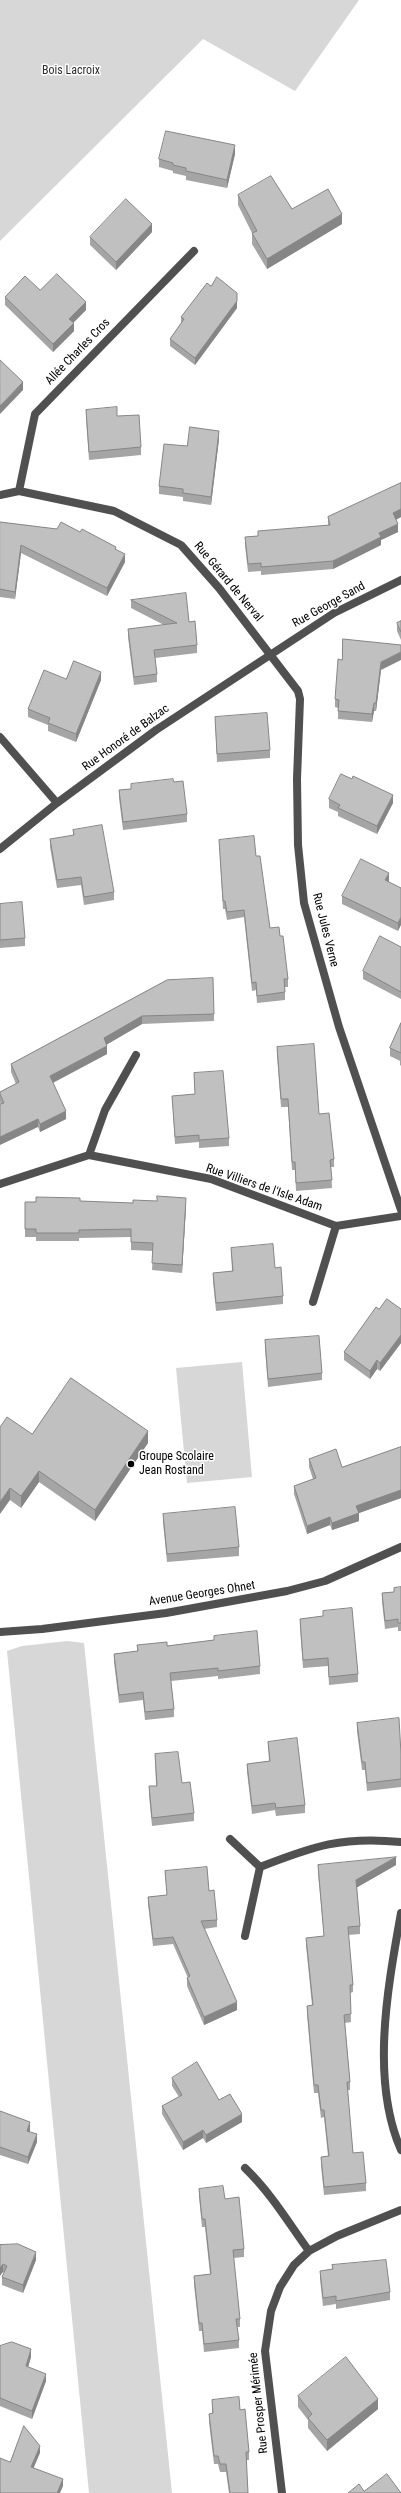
<!DOCTYPE html>
<meta charset="utf-8">
<style>
body{margin:0}
canvas{display:block;background:#fff}
</style>
<canvas width="401" height="2493"></canvas>
<script>
const context = document.querySelector('canvas').getContext('2d');
context.lineJoin = 'round';
function fill(path, color) {
  context.fillStyle = color;
  context.fill(path, 'evenodd');
}
function stroke(path, color, width, dash) {
  context.strokeStyle = color;
  context.lineWidth = width;
  context.lineCap = dash ? 'butt' : 'round';
  context.setLineDash(dash || []);
  context.stroke(path);
}
function label(font, color, halo, rows, align = 'center') {
  context.font = font + ' "Roboto Condensed",sans-serif';
  context.lineWidth = 3;
  context.setLineDash([]);
  context.textBaseline = 'middle';
  context.strokeStyle = halo;
  context.fillStyle = color;
  for (const [text, x, y, turn = 0] of rows) {
    context.save();
    context.translate(x, y);
    context.rotate((+turn || 0) * Math.PI / 180);
    context.textAlign = isNaN(turn) ? turn : align;
    if (halo) context.strokeText(text, 0, 0);
    context.fillText(text, 0, 0);
    context.restore();
  }
}
const green = new Path2D(`
 M0,0H359L295,91L203,39L0,241Z
 M242,1362L252,1477L187,1483L176,1368Z
 M67,1641L84,1643L172,2493H89L7,1651L22,1646Z`);
const minor = new Path2D(`
 M19,491L35,414L194,251
 M0,495L19,491L114,511L181,545L219,588L298,691L300,699L297,779L298,845L304,903L339,1027L401,1210
 M0,737L57,803
 M0,849L57,803L156,730L334,613L401,580
 M89,1155L105,1110L136,1055
 M0,1184L89,1155L211,1179L336,1226L401,1216
 M313,1302L336,1226
 M230,1839L260,1867L245,1936
 M260,1867C314,1846 342,1836 401,1842
 M401,1913C388,1986 370,2079 401,2150
 M245,2168C271,2193 288,2222 309,2251
 M282,2493L265,2351L271,2311L280,2287L294,2265L309,2251L337,2236L401,2210`);
const tertiary = new Path2D(`
 M0,1632L42,1629L166,1613L287,1591L325,1581L401,1547`);
const wall = new Path2D(`
 M235,154L227,188L186,180V176L173,173V171L159,167V159Z
 M238,195L292,209L342,224L267,269L252,244V233L238,205Z
 M152,232L116,270L90,245V237Z
 M40,290L86,310L73,323L74,331L53,352L5,305V297Z
 M237,308L195,365L170,346V339L181,323V317Z
 M86,410L117,416L141,447V455L89,460L86,418Z
 M219,439L211,505L183,501V497L159,494V486L187,446Z
 M401,483V517L396,520L398,532L381,540V545L333,569L261,575V571L248,572L245,545V537L258,536L328,525V517Z
 M0,522L80,532L116,549L125,562L107,596L21,553L15,599L0,597Z
 M131,600L189,622L197,645V653L155,658L157,674V682L134,685L128,637V629L164,625L131,608Z
 M401,621V640L397,631V623Z
 M381,670L376,711H374L372,722L338,719V708L335,707V699Z
 M101,680L76,742L48,731V725L28,717V709Z
 M215,717L270,750V758L217,762Z
 M131,784L187,814V822L123,830L119,798V790L131,789Z
 M329,799L393,803L377,834L338,816V812L329,808Z
 M73,830L114,892V900L84,905L81,885L57,888L50,847V839L73,836Z
 M219,840L256,856L270,928L280,936L288,979V987H285V1000L257,1003L256,990L252,991L244,917L227,920L225,909H223Z
 M389,881L388,882L401,888L398,931L342,904V896Z
 M0,904L25,938V946L0,948Z
 M401,947V999L363,979V971Z
 M167,980L214,1014V1021L142,1024L106,1045L107,1054L53,1083L66,1119L40,1132L38,1127L1,1104L0,1102V1092L16,1084L11,1072V1064Z
 M401,1023V1066L400,1065V1061L390,1056V1048Z
 M277,1047L334,1159V1167H331L332,1188L296,1191L295,1170H292L288,1107H281L277,1055Z
 M194,1073L229,1138V1146L199,1148V1142L175,1144L172,1096L195,1094Z
 M80,1201L186,1206L182,1273L152,1270L153,1251L131,1250V1237L79,1238V1241H36V1237H25V1202Z
 M231,1248L275,1268L283,1296V1304L216,1311L213,1281V1273L232,1271Z
 M379,1309H401V1343L380,1371L377,1369L370,1379L344,1360V1352Z
 M265,1340L322,1373V1380L268,1387L265,1348Z
 M0,1427L32,1434L148,1443L95,1521L39,1482L21,1508L10,1500Z
 M401,1447V1498L359,1513V1521L332,1530L330,1525L307,1534L294,1494V1486L313,1479L309,1467V1459L342,1467Z
 M163,1514L239,1547V1556L167,1562L163,1522Z
 M401,1587V1631H398V1627L385,1629L382,1601V1593L394,1592Z
 M323,1611L358,1674V1682L329,1685L328,1666L303,1668L300,1627V1619L323,1616Z
 M214,1636L260,1666V1674L218,1679V1676L171,1681L174,1709V1717L145,1720L143,1700L119,1703L114,1662V1654L137,1651V1645L167,1646L214,1640Z
 M357,1723L401,1754V1787L367,1791L365,1770H362L357,1731Z
 M268,1742L305,1805V1813L276,1816L275,1810L252,1814L247,1772V1764L269,1761Z
 M155,1754L182,1783L194,1813V1821L152,1826L149,1795V1786H156Z
 M318,1865H396L357,1887L360,1926V1934L348,1935L353,1985V1992L350,1993L351,2022L345,2023L350,2082V2090H347L353,2153L366,2183V2191L324,2195L321,2165V2157L328,2156L324,2117L321,2118L318,2093H314L307,2014V2006L312,2005L306,1945V1938L324,1936L318,1873Z
 M165,1871L209,1891L217,1920V1927L204,1929L237,2010L204,2025L187,1986V1978H188L173,1944L153,1946L148,1904V1897L167,1895Z
 M172,2078L219,2100L242,2122L206,2143L203,2138L183,2150L162,2114V2106L179,2097L172,2086Z
 M0,2111L30,2130V2132L37,2142L28,2164L0,2155Z
 M199,2189L225,2199L244,2249V2257L233,2258L240,2319V2327H237L239,2340V2348L204,2352L202,2331H199L194,2284V2276L210,2274L205,2227H202L199,2197Z
 M0,2245L36,2260L23,2293L2,2285V2277L4,2273L3,2272Z
 M332,2265L390,2292V2300L336,2309V2304L323,2306L320,2279V2271L332,2269Z
 M0,2346L31,2357L28,2367L46,2381L32,2419L0,2406Z
 M298,2396L378,2409L327,2451L308,2428V2420L298,2407Z
 M212,2400L240,2410L249,2452V2460H246L248,2493H229L226,2472H220L218,2464H214L209,2422V2414L212,2413Z`);
const shadedWall = new Path2D(`
 M235,145V154L227,188V180Z
 M342,214V224L267,269V259Z
 M152,224V232L116,270V262Z
 M237,301V308L195,365V358Z
 M86,302V310L69,327V319Z
 M74,323V331L53,352V344Z
 M23,382V390L0,414V406Z
 M219,431V439L211,505V497Z
 M401,509V517L393,521V513Z
 M398,524V532L381,540V545L333,569V561L379,533Z
 M21,545V553L15,599V592Z
 M125,554V562L107,596V588Z
 M401,652V660L381,670L376,711V703L381,662Z
 M101,672V680L76,742V734Z
 M374,703V711L372,722V714Z
 M393,795V803L377,834V826Z
 M389,873V881L385,888V880Z
 M401,917V925L398,931V923Z
 M142,1016V1024L104,1046V1038Z
 M107,1046V1054L50,1084V1076Z
 M66,1111V1119L40,1132V1124Z
 M38,1119V1127L0,1145V1137Z
 M186,1198V1206L182,1273V1265Z
 M401,1335V1343L380,1371V1363Z
 M377,1360V1369L370,1379V1371Z
 M148,1431V1443L95,1521V1510Z
 M39,1471V1482L21,1508V1496Z
 M10,1488V1500L0,1514V1502Z
 M401,1490V1498L359,1513V1521L332,1530V1523L356,1506Z
 M330,1517V1525L307,1534V1526Z
 M396,1857V1865L356,1888V1880Z
 M237,2002V2010L204,2025V2017Z
 M242,2114V2122L206,2143V2135Z
 M30,2122V2130L27,2139V2131Z
 M203,2130V2138L183,2150V2142Z
 M37,2134V2142L28,2164V2157Z
 M36,2252V2260L23,2293V2285Z
 M3,2264V2272L0,2276V2268Z
 M31,2349V2357L26,2374V2366Z
 M46,2374V2381L32,2419V2411Z
 M378,2399V2409L327,2451V2440Z
 M40,2446V2453L31,2474V2467Z
 M63,2479V2486L60,2493H57Z`);
const building = new Path2D(`
 M166,131L235,145L227,180L186,171V168L173,165V163L159,159Z
 M271,176L292,209L328,189L342,214L267,259L252,233L257,231L238,195Z
 M126,199L152,224L116,262L90,237Z
 M57,274L86,302L69,319L74,323L53,344L5,297L25,276L40,290Z
 M217,277L237,293V301L195,358L170,339L184,319L181,317L207,283L211,286Z
 M0,360L23,382L0,406Z
 M117,407V416L139,415L141,447L89,452L86,410Z
 M190,427L219,431L211,497L183,493V489L159,486L164,444L187,446Z
 M401,483V509L393,513L398,524L379,533L381,537L333,561L261,567V563L248,564L245,537L258,536V531L330,525L328,517Z
 M0,522L57,529L61,522L80,532L82,529L116,547L115,549L125,554L107,588L21,545L15,592L0,589Z
 M186,593L189,622L195,621L197,645L154,650L157,674L134,677L128,629L177,623L131,600Z
 M401,621V632L397,623Z
 M343,639L401,645V652L381,662L376,703H374L372,714L338,711L339,700L335,699L338,659L342,660Z
 M74,661L101,672L76,734L48,723L50,718L28,709L44,670L66,679Z
 M267,713L270,750L217,754L215,717Z
 M341,774L352,779L353,776L393,795L377,826L338,808L340,805L329,799Z
 M173,779L174,782L183,781L187,814L123,822L119,790L131,789V784Z
 M102,825L114,892L84,897L81,877L57,880L50,839L74,835L73,830Z
 M254,836L256,856H260L270,928L279,927L280,936H283L288,979H284L285,992L257,996L256,982L252,983L244,910L227,912L225,901H223L219,840Z
 M361,859L389,873L385,880L401,888V917L398,923L342,896Z
 M22,902L25,938L0,940V904Z
 M380,936L401,947V992L363,971Z
 M213,978L214,1014L142,1016L104,1038L107,1046L50,1076L66,1111L40,1124L38,1119L0,1137V1104L4,1103L0,1094V1092L19,1082L11,1064L167,980Z
 M401,1023V1053L390,1048Z
 M314,1044L319,1114L329,1113L334,1159L330,1160L332,1180L296,1183L295,1162H292L288,1099H281L277,1047Z
 M223,1071L229,1138L199,1140V1135L175,1137L172,1096L195,1094L194,1073Z
 M157,1196L186,1198L182,1265L152,1263L153,1243L131,1242V1229L79,1230V1233H36V1229H25V1202H36V1197L80,1198V1201L133,1203V1200L157,1201Z
 M273,1244L275,1268L281,1267L283,1296L216,1303L213,1273L233,1271L231,1248Z
 M387,1299L401,1309V1335L380,1363L377,1360L370,1371L344,1352L376,1307L379,1309Z
 M319,1336L322,1373L268,1379L265,1340Z
 M71,1378L148,1431L95,1510L39,1471L21,1496L10,1488L0,1502V1427L7,1417L32,1434Z
 M401,1447V1490L356,1506L359,1513L332,1523L330,1517L307,1526L294,1486L316,1478L309,1459L336,1449L342,1467Z
 M235,1507L239,1547L167,1554L163,1514Z
 M401,1587V1623H398V1619L385,1621L382,1593L394,1592V1588Z
 M352,1608L358,1674L329,1677L328,1658L303,1660L300,1619L323,1616V1611Z
 M257,1631L260,1666L218,1671V1668L170,1673L174,1709L145,1712L143,1692L119,1695L114,1654L138,1651L137,1645L167,1642V1646L214,1640V1636Z
 M399,1718L401,1754V1779L367,1783L365,1762H362L357,1723Z
 M297,1738L305,1805L276,1808L275,1803L252,1806L247,1764L270,1761L268,1742Z
 M178,1752L182,1783L190,1782L194,1813L152,1818L149,1786H157L155,1754Z
 M396,1857L356,1880L360,1926L348,1927L353,1985H350L351,2014L344,2015L350,2082H347L353,2153L363,2152L366,2183L324,2187L321,2157L329,2156L324,2110H321L318,2085H314L307,2006L313,2005L306,1938L324,1936L318,1865Z
 M207,1867L209,1891L214,1890L217,1920L201,1921L237,2002L204,2017L187,1978L190,1976L173,1937L153,1939L148,1897L167,1895L165,1871Z
 M197,2062L219,2100L230,2094L242,2114L206,2135L203,2130L183,2142L162,2106L182,2095L172,2078Z
 M0,2111L30,2122L27,2131L37,2134L28,2157L0,2147Z
 M223,2186L225,2199L239,2197L244,2249L233,2250L240,2319H236L239,2340L204,2344L202,2323H199L194,2276L211,2274L205,2219H202L199,2189Z
 M18,2244L36,2252L23,2285L2,2277L7,2266L3,2264L0,2268V2245Z
 M386,2260L390,2292L336,2301V2296L323,2298L320,2271L333,2269L332,2265Z
 M12,2342L31,2349L26,2366L46,2374L32,2411L0,2398V2346Z
 M346,2357L378,2399L327,2440L308,2418L312,2414L298,2396Z
 M239,2397L240,2410L245,2409L249,2452H246L248,2493H230L226,2464H220L218,2456H214L209,2414L213,2413L212,2400Z
 M24,2426L40,2446L31,2467L63,2479L57,2493H0V2458L10,2462Z
 M387,2474L401,2493H348L359,2484L364,2491Z`);
const markers = [
 [131,1464,4,"#000"]
];
const parkNames = [
 ["Bois Lacroix",71,71]
];
const streetNames = [
 ["Allée Charles Cros",78,352,-46],
 ["Rue Gérard de Nerval",228,582,50],
 ["Rue George Sand",329,605,-29],
 ["Rue Honoré de Balzac",126,738,-36],
 ["Rue Jules Verne",325,930,76],
 ["Rue Villiers de l'Isle Adam",264,1188,19],
 ["Avenue Georges Ohnet",202,1594,-9],
 ["Rue Prosper Mérimée",259,2403,-96]
];
const poiNames = [
 ["Groupe Scolaire",139,1457],
 ["Jean Rostand",139,1471]
];
fill(green, '#d7d7d7');
stroke(minor, '#505050', 8);
stroke(tertiary, '#505050', 8);
fill(wall, '#a5a5a5');
fill(shadedWall, '#868686');
fill(building, '#c0c0c0');
stroke(building, '#868686', 1);
for (const [x, y, r, color] of markers) {
  const dot = new Path2D();
  dot.arc(x, y, r, 0, 2 * Math.PI);
  context.fillStyle = color;
  context.fill(dot);
  stroke(dot, '#fff', 1.5);
}
label('12px', '#2e2e2e', '#fff', parkNames);
label('12px', '#000', '#fff', streetNames);
label('12px', '#000', '#fff', poiNames, 'left');
</script>
